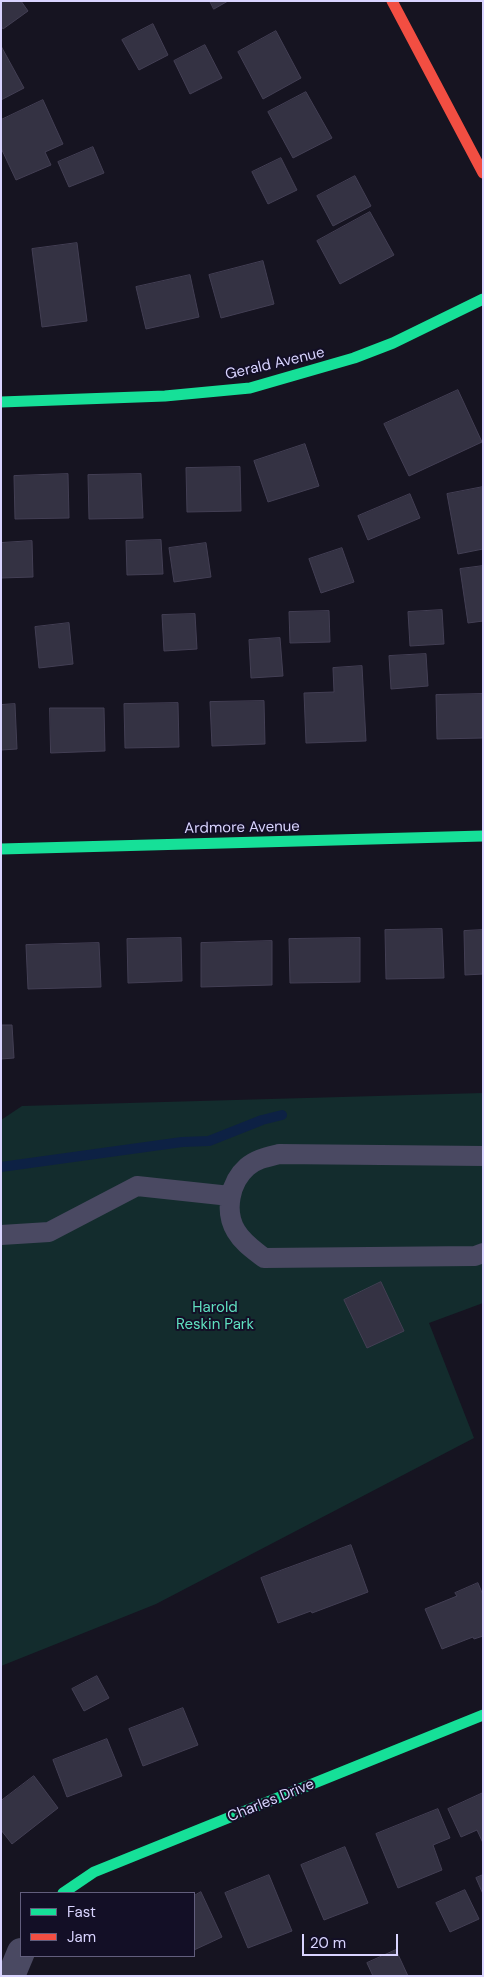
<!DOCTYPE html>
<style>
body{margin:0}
#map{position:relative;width:484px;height:1977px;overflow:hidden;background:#161421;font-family:"DM Sans",sans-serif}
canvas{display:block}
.frame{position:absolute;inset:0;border:2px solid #d9d4ff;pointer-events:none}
.legend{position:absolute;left:20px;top:1892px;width:175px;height:65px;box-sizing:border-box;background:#130f26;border:1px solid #625e7d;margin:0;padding:6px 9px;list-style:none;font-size:15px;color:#d9d4ff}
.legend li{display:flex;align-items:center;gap:10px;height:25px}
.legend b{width:25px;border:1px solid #625e7d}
.scale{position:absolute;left:302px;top:1934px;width:96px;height:22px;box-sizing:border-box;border:2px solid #d9d4ff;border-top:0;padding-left:6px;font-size:15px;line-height:18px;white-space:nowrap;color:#d9d4ff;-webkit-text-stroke:4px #130f26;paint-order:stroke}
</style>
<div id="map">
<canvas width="484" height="1977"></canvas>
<div class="frame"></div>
<ul class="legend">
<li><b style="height:6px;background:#16e098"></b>Fast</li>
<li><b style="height:6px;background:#f24e42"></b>Jam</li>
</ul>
<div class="scale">20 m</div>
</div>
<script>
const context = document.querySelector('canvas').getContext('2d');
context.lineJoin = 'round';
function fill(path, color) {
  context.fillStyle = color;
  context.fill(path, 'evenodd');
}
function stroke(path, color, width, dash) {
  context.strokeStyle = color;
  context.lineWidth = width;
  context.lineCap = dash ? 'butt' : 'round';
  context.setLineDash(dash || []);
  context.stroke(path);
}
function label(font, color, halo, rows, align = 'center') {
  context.font = font + ' "DM Sans",sans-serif';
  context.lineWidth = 4;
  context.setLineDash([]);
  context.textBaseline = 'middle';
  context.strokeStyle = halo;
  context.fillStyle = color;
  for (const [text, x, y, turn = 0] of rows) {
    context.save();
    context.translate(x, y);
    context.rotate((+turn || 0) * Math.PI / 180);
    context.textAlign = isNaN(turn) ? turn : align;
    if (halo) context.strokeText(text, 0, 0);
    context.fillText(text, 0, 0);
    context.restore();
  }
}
const green = new Path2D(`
 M483,1093V1303L429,1323L474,1438L156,1604L1,1666V1120L22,1106Z`);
const stream = new Path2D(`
 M1,1167L182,1142L209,1141L262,1120L282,1115`);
const building = new Path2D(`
 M1,1H21L28,11L3,29L1,26Z
 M210,1H228L214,9Z
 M153,24L168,55L139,70L122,40Z
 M276,31L301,78L263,99L238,52Z
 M205,45L222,78L190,94L174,61Z
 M1,46L24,88L1,100Z
 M306,92L332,138L293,158L268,112Z
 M43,100L63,144L45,152L51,165L16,180L1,148V120Z
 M93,147L104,173L69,187L58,162Z
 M281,158L297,190L268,204L252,172Z
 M355,176L371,206L333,226L317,196Z
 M370,212L394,255L340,284L317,241Z
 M77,243L87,321L42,327L32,249Z
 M263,261L274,304L221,318L209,275Z
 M190,275L199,317L146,329L136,287Z
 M458,390L482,442L409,476L384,424Z
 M305,444L319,486L268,502L254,461Z
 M240,467L241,511L187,512L186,468Z
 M68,474L69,518L15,519L14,476Z
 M141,474L143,518L89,519L88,475Z
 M483,487V549L458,554L447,494Z
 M410,494L420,518L368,540L358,516Z
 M161,540L163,574L127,575L126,541Z
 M32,541L33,577L1,578V543Z
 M206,543L211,577L174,582L169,548Z
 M342,548L354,582L321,593L309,559Z
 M483,566V621L468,623L460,569Z
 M442,610L444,644L410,646L408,612Z
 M329,611L330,642L290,643L289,612Z
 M195,614L197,649L164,651L162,615Z
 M69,623L73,664L39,668L35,627Z
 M280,638L283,676L251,678L249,640Z
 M426,654L428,686L391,689L389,656Z
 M362,666L366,741L306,743L304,693L334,692L333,668Z
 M483,694V738L437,739L436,695Z
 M264,701L265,744L212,746L210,702Z
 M178,703L179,747L125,748L124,704Z
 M15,704L17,749L1,750V705Z
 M50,708H104L105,751L51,753Z
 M442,929L444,978L386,979L385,930Z
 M483,930V974L465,975L464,931Z
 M181,938L182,981L128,983L127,939Z
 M360,938V982L290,983L289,939Z
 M272,941V985L201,987V943Z
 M99,943L101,987L28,989L26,945Z
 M1,1025H12L14,1058L1,1059Z
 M381,1282L404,1331L367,1348L344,1300Z
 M351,1545L368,1592L312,1613L311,1611L278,1623L261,1578Z
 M478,1583L483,1595V1636L474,1639L473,1637L442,1649L425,1609L457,1596L455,1593Z
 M97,1676L109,1698L84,1711L72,1689Z
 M183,1708L198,1745L143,1766L129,1729Z
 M107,1739L122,1776L67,1797L53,1760Z
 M34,1776L58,1808L12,1844L1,1830V1801Z
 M483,1793V1843L477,1830L461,1837L448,1809Z
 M438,1809L450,1838L433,1845L442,1870L398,1888L376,1834Z
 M345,1847L368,1903L324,1920L301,1865Z
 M269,1875L292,1931L248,1948L225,1893Z
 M483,1875V1894L476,1878Z
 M465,1890L479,1919L450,1932L436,1903Z
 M201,1892L222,1937L194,1950V1896Z
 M396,1950L408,1976H373L367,1963Z`);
const lane = new Path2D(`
 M483,1156L279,1154C267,1157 256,1159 247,1167C230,1182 224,1211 236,1231C243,1243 254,1250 264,1258L475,1256L483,1253
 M1,1235L49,1232L137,1186L230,1196`);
const street = new Path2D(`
 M11,1976L21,1952`);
const fast = new Path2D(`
 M1,402L165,396L250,388L354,358L393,343L483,299
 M1,849L483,836
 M63,1893L94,1872L483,1715`);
const jam = new Path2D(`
 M392,1L483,173`);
const streetNames = [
 ["Gerald Avenue",275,364,-13],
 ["Ardmore Avenue",242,828,-1],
 ["Charles Drive",271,1801,-22]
];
const parkNames = [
 ["Harold",215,1308],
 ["Reskin Park",215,1325]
];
fill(green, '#132c2d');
stroke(stream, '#0d2144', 10);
fill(building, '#343243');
stroke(building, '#433f54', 1);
stroke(lane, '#4a4962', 20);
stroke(street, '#4a4962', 28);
stroke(fast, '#16e098', 11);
stroke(jam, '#f24e42', 11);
label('15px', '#d9d4ff', '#130f26', streetNames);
label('15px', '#5fe0c0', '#130f26', parkNames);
</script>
